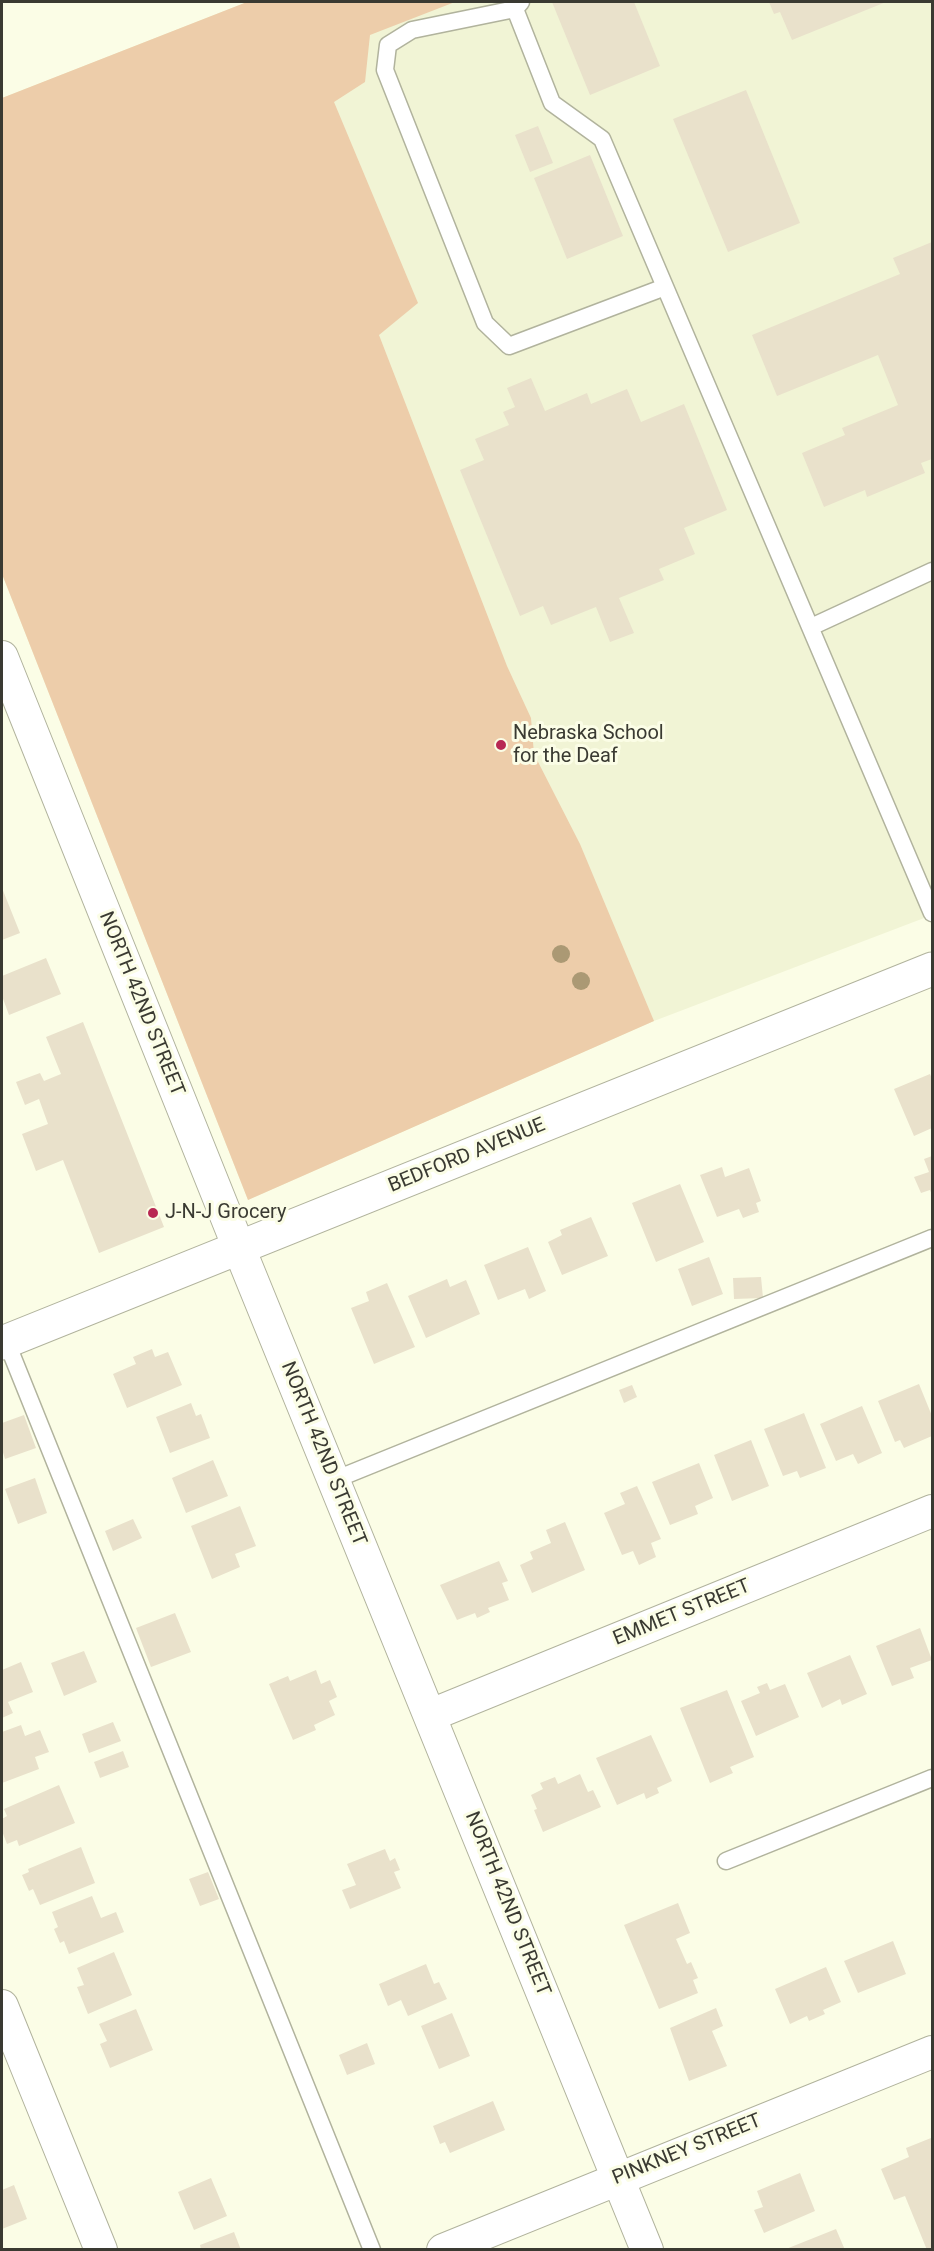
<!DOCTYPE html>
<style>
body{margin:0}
#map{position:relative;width:934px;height:2251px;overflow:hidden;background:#fbfde6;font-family:Roboto,sans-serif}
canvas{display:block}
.frame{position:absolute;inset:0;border:3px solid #3a3a32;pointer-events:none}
</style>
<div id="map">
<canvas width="934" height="2251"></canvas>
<div class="frame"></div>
</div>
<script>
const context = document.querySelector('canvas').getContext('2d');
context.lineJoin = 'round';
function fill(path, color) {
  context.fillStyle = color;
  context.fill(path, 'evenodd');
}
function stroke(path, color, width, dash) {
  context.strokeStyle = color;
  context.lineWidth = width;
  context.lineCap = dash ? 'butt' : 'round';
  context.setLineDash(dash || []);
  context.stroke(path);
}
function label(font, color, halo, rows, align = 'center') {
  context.font = font + ' Roboto,sans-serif';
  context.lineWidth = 6;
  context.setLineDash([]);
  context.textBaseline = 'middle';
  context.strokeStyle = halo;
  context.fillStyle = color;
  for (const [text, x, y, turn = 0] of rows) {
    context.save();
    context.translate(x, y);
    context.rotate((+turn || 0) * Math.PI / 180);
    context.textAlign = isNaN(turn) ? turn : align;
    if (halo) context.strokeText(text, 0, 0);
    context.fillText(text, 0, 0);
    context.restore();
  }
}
const built = new Path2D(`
 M247,2H932V915L654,1021L248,1200L2,574V98Z`);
const green = new Path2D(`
 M247,2H455L370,35L365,82L334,102L418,303L379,335L507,666L531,718L534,754L580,844L654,1021L248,1200L2,574V98Z`);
const building = new Path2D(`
 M552,2H634L660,66L590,95Z
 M769,2H886L792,40L780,12L774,14Z
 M746,90L800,223L728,252L673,119Z
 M538,126L553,163L530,172L515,135Z
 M590,155L623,236L567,259L534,178Z
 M932,242V459L921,463L925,473L867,497L865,490L824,507L802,453L845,435L842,428L898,405L878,355L777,396L752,335L900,274L893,258Z
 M531,378L545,411L587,393L591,404L627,389L641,422L684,404L727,510L684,528L695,554L659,569L664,580L619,598L634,633L610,642L596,607L551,625L543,606L520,616L460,470L484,460L475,439L509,425L503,412L515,407L507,388Z
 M2,888L20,933L2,940Z
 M46,958L61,994L9,1015L2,996V976Z
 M83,1022L164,1227L99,1253L63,1160L36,1171L22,1134L48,1124L39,1099L25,1105L16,1082L40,1073L44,1081L61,1074L46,1037Z
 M930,1074L932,1079V1128L914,1136L894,1089Z
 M932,1156V1195L930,1190L921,1193L914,1177L929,1172L924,1159Z
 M722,1167L725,1177L749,1168L761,1201L756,1203L759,1212L743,1218L739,1209L717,1217L700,1175Z
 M680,1184L704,1242L656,1262L632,1203Z
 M591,1217L608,1256L562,1275L548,1242L562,1235L560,1230Z
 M528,1247L546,1291L529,1299L525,1289L498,1300L484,1265Z
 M709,1257L723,1294L692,1306L678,1269Z
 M761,1277L763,1298L734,1299L733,1278Z
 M447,1279L450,1287L466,1280L480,1314L426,1338L408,1296Z
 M387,1283L415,1347L374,1364L351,1308L369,1301L366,1292Z
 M152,1349L155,1357L168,1352L182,1385L127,1408L113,1374L136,1364L133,1357Z
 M919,1384L932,1416V1436L904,1448L900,1440L895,1442L878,1401Z
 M632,1385L637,1397L624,1403L619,1390Z
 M191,1403L196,1416L201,1414L210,1438L170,1453L156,1417Z
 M862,1406L882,1453L858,1464L853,1454L836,1461L820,1424Z
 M804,1413L826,1468L800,1478L797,1471L783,1476L764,1429Z
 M24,1415L36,1448L5,1459L2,1449V1423Z
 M751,1440L769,1486L732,1501L714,1455Z
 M213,1460L228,1496L186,1513L172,1478Z
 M699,1463L713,1498L695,1506L698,1514L670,1525L652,1482Z
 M35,1478L47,1513L18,1524L5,1489Z
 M637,1486L661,1539L651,1543L656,1557L639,1565L633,1551L622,1555L604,1513L625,1504L620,1493Z
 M240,1506L256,1546L235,1554L240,1567L212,1579L191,1526Z
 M133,1519L142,1538L113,1551L105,1531Z
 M565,1522L585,1570L532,1593L520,1565L533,1559L530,1552L551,1543L546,1530Z
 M499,1561L508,1581L502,1583L509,1600L488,1608L490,1612L477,1618L475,1613L457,1620L440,1585Z
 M175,1613L191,1652L151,1667L136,1628Z
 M920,1628L932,1660L910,1668L914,1678L892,1686L876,1646Z
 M84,1651L97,1682L64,1696L51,1663Z
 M850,1655L867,1694L842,1705L840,1699L822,1708L807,1673Z
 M21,1662L33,1692L8,1702L13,1713L2,1718V1670Z
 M316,1670L321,1684L330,1680L337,1697L329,1701L335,1715L314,1725L316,1730L293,1740L269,1684L288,1676L290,1681Z
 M767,1683L770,1690L785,1684L799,1717L756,1736L741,1701L760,1693L757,1687Z
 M727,1690L754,1757L730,1767L733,1773L710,1783L680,1708Z
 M113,1722L121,1741L89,1753L82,1734Z
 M21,1725L25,1736L40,1730L49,1752L35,1757L39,1769L2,1783V1732Z
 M651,1735L672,1781L657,1788L659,1793L646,1799L644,1793L617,1805L596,1758Z
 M123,1751L129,1767L100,1778L94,1762Z
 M580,1774L588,1792L593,1790L601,1807L543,1832L534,1810L537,1809L531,1795L543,1789L540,1783L555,1777L558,1784Z
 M59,1785L75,1823L19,1846L17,1840L7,1844L2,1831V1819L7,1816L4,1809Z
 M81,1847L95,1883L40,1905L33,1889L29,1891L22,1875L29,1872L28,1869Z
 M385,1849L390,1861L395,1858L400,1870L394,1872L401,1888L350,1909L342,1890L356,1885L347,1864Z
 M208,1872L219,1899L200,1906L189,1879Z
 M92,1896L101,1918L116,1912L124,1932L69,1954L64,1941L60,1943L54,1929L58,1927L52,1912Z
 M678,1903L690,1933L676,1939L687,1964L691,1962L698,1978L693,1980L698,1993L659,2009L624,1925Z
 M893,1941L906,1974L858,1993L844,1961Z
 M114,1952L132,1995L88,2014L77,1987L84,1985L77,1968Z
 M426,1964L434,1984L439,1982L447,1999L408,2016L401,2000L388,2006L379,1984Z
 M826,1967L841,2002L823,2010L825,2014L809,2021L807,2016L790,2024L775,1989Z
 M716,2008L723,2026L712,2031L727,2066L689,2081L670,2028Z
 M136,2009L153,2050L110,2068L100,2044L107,2041L99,2024Z
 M452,2013L470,2056L439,2069L421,2026Z
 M367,2043L375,2064L347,2075L339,2055Z
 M493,2101L505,2130L450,2153L445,2142L440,2144L433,2126Z
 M931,2138L932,2247L927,2250L905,2196L894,2200L881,2169L909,2157L906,2148Z
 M800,2173L815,2211L764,2233L754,2210L763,2207L757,2191Z
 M211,2178L227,2216L194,2230L178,2192Z
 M14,2185L27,2219L2,2229V2190Z
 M836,2229L845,2250H786V2249Z
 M234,2232L241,2250H201L200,2245Z`);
const lane = new Path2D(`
 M521,2L515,9L552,103L602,139L932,913
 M515,9L412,30L388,45L385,70L485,323L509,346L665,287
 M811,627L932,571
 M5,1338L372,2250
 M334,1480L932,1238
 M726,1861L932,1778`);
const street = new Path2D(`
 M2,657L239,1248L647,2250
 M431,1715L932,1511
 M2,2006L101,2250
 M443,2250L932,2052`);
const secondary = new Path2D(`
 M2,1343L932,969`);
const trees = [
 [561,954],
 [581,981]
];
const markers = [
 [501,745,6,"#b82854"],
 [153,1213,6,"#b82854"]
];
const poiNames = [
 ["Nebraska School",513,734],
 ["for the Deaf",513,757],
 ["J-N-J Grocery",165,1213]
];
const streetNames = [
 ["NORTH 42ND STREET",141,1004,68],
 ["BEDFORD AVENUE",467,1156,-22],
 ["NORTH 42ND STREET",323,1454,68],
 ["EMMET STREET",682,1613,-22],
 ["NORTH 42ND STREET",507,1904,68],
 ["PINKNEY STREET",687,2150,-22]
];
fill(built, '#f1f4d5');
fill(green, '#edcdaa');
fill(building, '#e9e1cb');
stroke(lane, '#b1b39d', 19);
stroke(street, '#b1b39d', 34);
stroke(secondary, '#b1b39d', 35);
stroke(lane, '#fff', 16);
stroke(street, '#fff', 32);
stroke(secondary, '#fff', 33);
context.fillStyle = '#ab9974';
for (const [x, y] of trees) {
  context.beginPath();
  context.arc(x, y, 9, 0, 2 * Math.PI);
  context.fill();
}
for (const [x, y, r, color] of markers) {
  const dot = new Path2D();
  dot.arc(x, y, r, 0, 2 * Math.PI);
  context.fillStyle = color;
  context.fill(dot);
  stroke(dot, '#fbfde6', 2);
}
label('20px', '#3a3a32', '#fbfde6', poiNames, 'left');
label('20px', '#3a3a32', '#fbfde6', streetNames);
</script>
